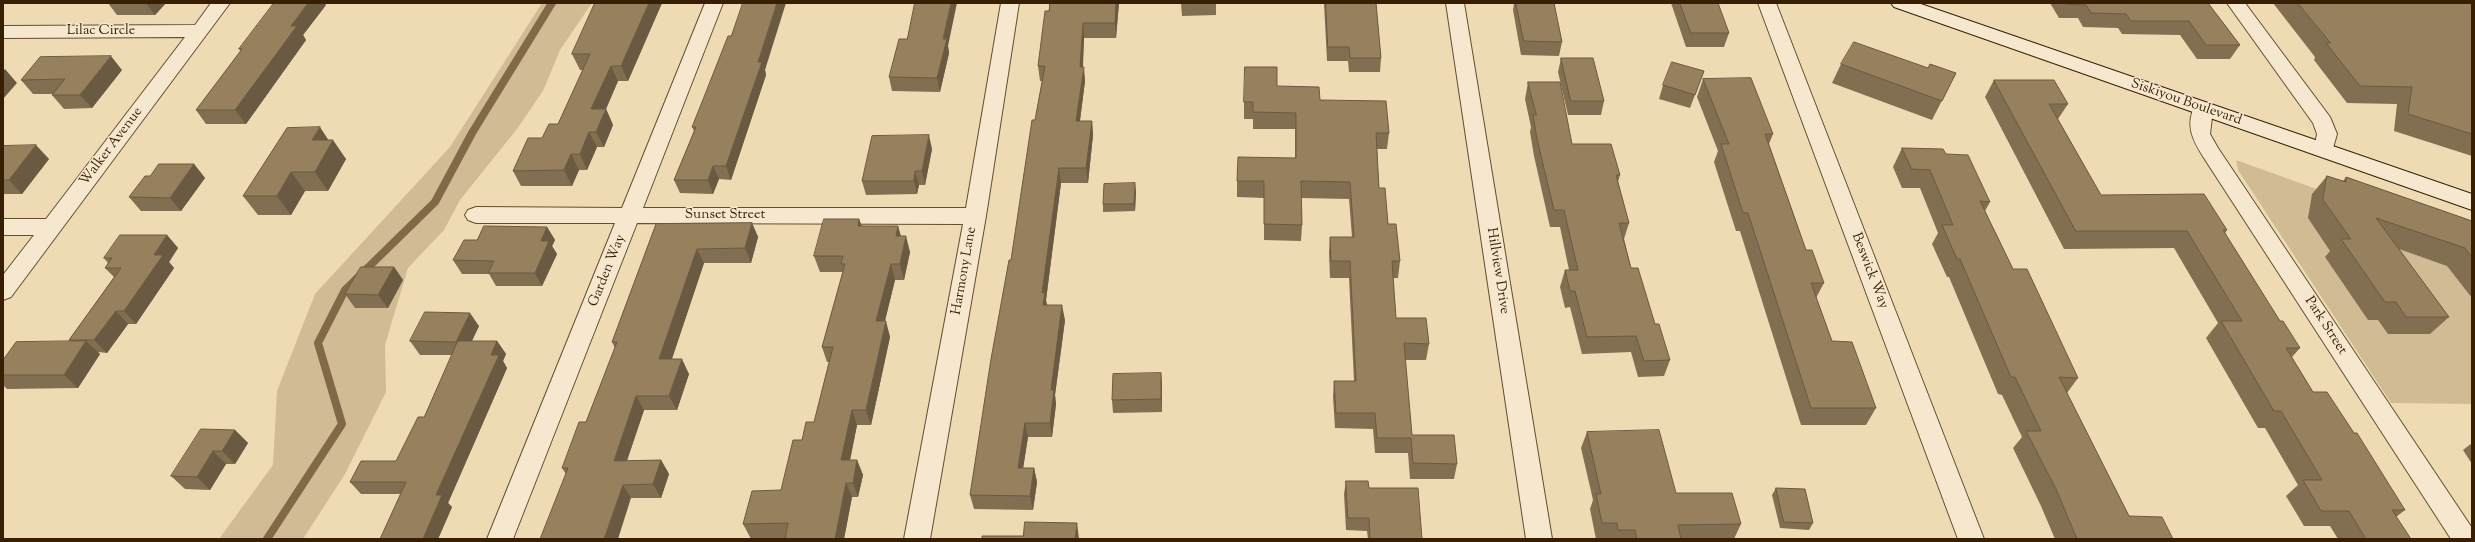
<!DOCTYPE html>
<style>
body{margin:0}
#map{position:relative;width:2475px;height:542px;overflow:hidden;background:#efdbb3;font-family:"Sorts Mill Goudy",serif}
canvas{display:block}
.frame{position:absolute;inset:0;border:4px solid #381e02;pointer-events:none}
</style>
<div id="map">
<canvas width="2475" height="542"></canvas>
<div class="frame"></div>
</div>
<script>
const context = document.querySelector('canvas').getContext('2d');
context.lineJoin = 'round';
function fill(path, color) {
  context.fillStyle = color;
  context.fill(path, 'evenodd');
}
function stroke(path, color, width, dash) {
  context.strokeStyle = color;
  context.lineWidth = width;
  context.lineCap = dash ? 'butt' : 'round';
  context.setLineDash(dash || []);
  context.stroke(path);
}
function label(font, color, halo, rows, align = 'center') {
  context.font = font + ' "Sorts Mill Goudy",serif';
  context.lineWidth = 3;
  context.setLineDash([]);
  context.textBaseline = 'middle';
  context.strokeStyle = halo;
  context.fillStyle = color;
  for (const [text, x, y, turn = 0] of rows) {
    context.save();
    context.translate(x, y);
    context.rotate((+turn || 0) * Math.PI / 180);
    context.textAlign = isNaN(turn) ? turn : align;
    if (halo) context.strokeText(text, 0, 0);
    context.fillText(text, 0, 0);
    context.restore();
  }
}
const green = new Path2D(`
 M542,3H592L560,50L543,91L517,129L460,200L444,230L408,268L385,345L386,392L345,474L303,539H219L273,465L277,391L315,294L450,147Z
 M2236,160L2472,245V404L2391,403L2238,170Z`);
const stream = new Path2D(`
 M267,539L342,424L318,343L345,290L435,202L472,133L552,3`);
const minor = new Path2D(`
 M211,3H230L11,297L3,300V275L34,235H3V219H46L185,37L3,38V26L195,25Z
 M705,3H723L643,208H966L1001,3H1019L986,216L930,539H904L963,224L637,223L513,539H487L615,223H476L468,220L465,215L468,210L476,207L622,208Z
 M1446,3H1464L1552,539H1526Z
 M1758,3H1776L1984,539H1958Z
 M2227,3H2245L2330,117L2337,134L2331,155L2324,157L2317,155L2314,150L2317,134L2313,123Z
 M2203,102L2210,104L2213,109L2210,134L2218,148L2472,528V539H2451L2204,158C2193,141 2184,124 2196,104Z`);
const secondary = new Path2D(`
 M1891,3H1918L2472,194V210L1894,7Z`);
const wall = new Path2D(`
 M108,3H166L155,15H117Z
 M595,3H662L628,81H618L606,109L613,125L604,147H597L587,170H579L572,186H521L513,171L542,138L558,124L583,70H580L572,54Z
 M1050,3H1119L1116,38H1084L1083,67L1085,81L1080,121H1092L1093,135L1088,183H1061L1046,300L1047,305L1065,320L1055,395L1056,404L1052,437H1028L1023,468H1034L1037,482L1033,510L974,509L970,495L1042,81H1040L1038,66Z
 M1181,3H1216V15L1182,16Z
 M1324,3H1376L1381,58L1380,72H1349L1348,61H1327Z
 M1514,3H1554L1562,42L1559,56L1521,55L1513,10Z
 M1671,3H1718L1729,33L1724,47H1686Z
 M2050,3H2208L2240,45L2230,59H2197L2180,35L2122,34L2118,28L2083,27L2078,18H2059Z
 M2273,3H2472V156L2394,131L2397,104L2347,103L2314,60L2315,57Z
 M326,5L303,35L306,40L246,124H206L196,110L241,51L239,49Z
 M948,46L949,53L940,92L892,91L889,77Z
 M1561,58L1604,101L1601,115H1568L1558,72Z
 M1841,64L1928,68L1956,73L1932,120L1832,83Z
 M122,70L92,108L64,109L52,95L53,94H33L21,80Z
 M765,70L766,75L731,180L719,179L713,194L680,193L674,180L694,131L692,127Z
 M1704,71L1690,108L1659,99L1663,85Z
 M1703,79L1773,134L1769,144L1806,250L1824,283L1816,298L1832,341L1876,408L1866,425H1801L1740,231H1736L1714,162L1718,151L1697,97Z
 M1994,80L2068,104L2058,119L2101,195L2227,230L2225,233L2280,321L2300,348L2292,357L2313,392L2354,433L2405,510L2396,517L2411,539H2338L2330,526H2304L2286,496L2298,485L2265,428H2258L2206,338L2218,323L2174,248L2064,249L1985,97Z
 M1528,82L1572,144L1620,175L1618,182L1629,223L1624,239L1631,268L1670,360L1664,376L1638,377L1631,352L1582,354L1570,307L1565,308L1560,287L1565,270H1569L1560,227H1550L1534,156L1530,132L1531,127L1525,99Z
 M1277,86L1320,100L1389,133L1387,149H1377L1379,188L1388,224L1400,261L1398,278H1393L1396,318L1429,344L1426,360H1405L1412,435L1457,464L1454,479H1410L1408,453H1375L1373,429L1335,428L1333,397L1334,381H1354L1349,278H1330L1329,253L1330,237H1352L1349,199L1301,198L1302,225L1301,241L1264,240V198L1237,197V181L1295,158V129H1253V119H1244V102Z
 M329,140L346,159L328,191H305L291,215H258L243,196Z
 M3,146L49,159L22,194H3Z
 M1902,148L1946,154L1990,202L1985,211L2013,269L2078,378L2067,393L2129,516L2173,539H2055L2041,506L2013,448L2022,437L2002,395L1998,394L1949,277H1947L1932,244L1938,233L1920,188H1902L1893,167Z
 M932,149L925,185H919L917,194L866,195L862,181Z
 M194,164L205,178L181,211H141L129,197L150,176Z
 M2327,176L2343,181L2346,177L2472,221V298L2447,266L2399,249L2449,317L2430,334H2388L2378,320H2368L2325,257L2330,251L2308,218L2312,194Z
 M1136,191L1135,211L1103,212V204Z
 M859,219L862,226H898L901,236L910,252L904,280H895L885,321L890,337L871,425H857L850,460H857L863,475L858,497H852L844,539H785V538L751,539L743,524L781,490L802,440L814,422L829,362H827L822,347L843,272H820L814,256Z
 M752,223L758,237L751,263H704L672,359L689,374L677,410H644L627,461L661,460L669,474L661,498H631L566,474L562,468L586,422L615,348L612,342L656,224Z
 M547,227L555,240L552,246L557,254L542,286H496L489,274H462L453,260L477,240Z
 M167,235L178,248L169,262L174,268L136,324H128L107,353L98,352L100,354L78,388L7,389L3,385V360L71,341L69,340L114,277L105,268L108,263L104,258Z
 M394,267L403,280L388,308H355L345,294Z
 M479,326L472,341H497L506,354L503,361L507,368L448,503L452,507L438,539H380L401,494H361L350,482L396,461L424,417L452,355H420L410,341Z
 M1161,373L1162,386V412L1113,413L1112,400Z
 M235,430L248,443L235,464H226L210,490L185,489L171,476Z
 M1587,432L1676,493L1741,524L1734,539H1596L1590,509L1593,500L1581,448Z
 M2472,443V464L2463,450Z
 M1346,481L1369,488L1422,539H1368L1367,531L1346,530L1344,494Z
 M1776,488L1813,523L1809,530L1780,528L1772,495Z`);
const shadedWall = new Path2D(`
 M146,3H166L155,15Z
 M308,3H325L326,5L303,35L306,40L246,124L235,110L291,26Z
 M649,3H662L628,81L621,66Z
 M777,3H786L765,70L766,75L731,180L726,166L758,62Z
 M951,3H957L948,46L949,53L940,92L937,78L943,39Z
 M1116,3H1119L1116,38L1115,23Z
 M1083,23L1084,38L1082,79L1084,67L1085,81L1078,135L1076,121Z
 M111,56L122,70L92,108L80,95Z
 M611,66L618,81L599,125L591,109Z
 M5,69L17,83L3,99V71Z
 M606,109L613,125L604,147L596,132Z
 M1092,121L1093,135L1088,183L1086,168Z
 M320,127L331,144L333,140L346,159L328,191L315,172L312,140Z
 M589,132L597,147L587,170L580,154Z
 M929,135L932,149L925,185L922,171Z
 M36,145L49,159L22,194L9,180Z
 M571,154L579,170L572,186L564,170Z
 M194,164L205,178L181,211L170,198Z
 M713,166L719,179L713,194L708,180Z
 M1059,168L1061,183L1046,300L1047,308L1043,305L1042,293Z
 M915,171L919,185L917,194L914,181Z
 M291,172L305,191L291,215L277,196Z
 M1135,183L1136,191L1135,211L1134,204Z
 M859,219L864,235L858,226Z
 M752,223L758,237L751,263L745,248Z
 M898,226L902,242L896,236Z
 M547,227L555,240L552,246L557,254L542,286L535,273L541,241Z
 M167,235L178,248L169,262L174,268L136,324L124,311L154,255Z
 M906,236L910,252L904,280L900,264Z
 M697,249L704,263L667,373L659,359Z
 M891,264L895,280L881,336L876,321Z
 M394,267L403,280L388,308L378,295Z
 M1062,305L1065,320L1055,395L1056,404L1052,437L1050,423L1051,390Z
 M116,311L128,324L107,353L94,340Z
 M470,313L479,326L465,355L456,342Z
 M886,321L890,337L871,425L866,410Z
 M86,341L100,354L78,388L64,375Z
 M497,341L506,354L503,361L507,368L448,503L452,507L438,539H423L436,495Z
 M682,359L689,374L677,410L669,396Z
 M1161,373L1162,386V412L1161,399Z
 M636,396L644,410L622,475L614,461Z
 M852,410L857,425L847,475L841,460Z
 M1025,423L1028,437L1021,482L1018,468Z
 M235,430L248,443L235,464L222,451Z
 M213,451L226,464L210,490L197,477Z
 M661,460L669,474L661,498L653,484Z
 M857,460L863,475L858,497L853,483Z
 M1034,468L1037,482L1033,510L1030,496Z
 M846,483L852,497L844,539H835Z
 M623,485L631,498L618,539H604Z
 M1077,523L1079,539H1075Z`);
const building = new Path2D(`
 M274,3H308L291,26H297L235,110H196L242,49H239Z
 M595,3H649L621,66H611L591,109H606L596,132H589L580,154H571L564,170L513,171L528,138H542L549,124H558L590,54H572Z
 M743,3H777L758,62H762L726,166H713L708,180H674L696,127H692L704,97L728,36H731Z
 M915,3H951L943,39H947L937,78L889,77L899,39H907Z
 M1050,3H1116L1115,23H1083L1080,67H1084L1076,121H1092L1086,168H1059L1042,293H1045L1043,305H1062L1051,390H1054L1050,423H1025L1018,468H1034L1030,496L970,495L991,359L1009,260H1011L1032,120H1035L1045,66H1038L1045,11H1049Z
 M1326,3H1376L1381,58H1350L1349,47H1328Z
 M1516,3H1554L1562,42L1524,41Z
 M1680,3H1718L1729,33H1691Z
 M2066,3H2208L2240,45H2206L2189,21H2131L2126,14L2091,13L2086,5L2066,4Z
 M2298,3H2472V134L2408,114L2412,87L2360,86L2326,43H2330Z
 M1854,42L1928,68L1930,64L1956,73L1942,101L1841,64Z
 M111,56L80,95H52L65,79L21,80L40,57Z
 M1561,58H1593L1604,101H1571Z
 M1672,62L1704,71L1695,95L1663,85Z
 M1245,67H1277V86L1319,87L1320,100L1386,101L1389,133H1376L1379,188H1385L1388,224H1396L1400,261H1392L1396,318H1426L1429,344L1404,343L1412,435H1454L1457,464L1413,463L1411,438H1377L1375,413H1336L1334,381H1356L1350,261H1331L1330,237H1354L1350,182L1301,181L1302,225L1264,224V181H1237L1238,157L1296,158V113L1253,112V102H1244Z
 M1751,78L1773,134H1765L1806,250H1812L1824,283H1811L1832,341L1852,342L1876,408H1811L1748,213H1743L1721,144H1729L1703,79Z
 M1994,80H2054L2068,104H2049L2101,195L2204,194L2227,230H2223L2280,321H2283L2300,348H2286L2313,392H2327L2354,433H2357L2405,510H2392L2411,539H2366L2349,511H2321L2303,480H2322L2281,411H2274L2221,321H2242L2187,231H2076Z
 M1528,82H1560L1572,144H1611L1620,175H1616L1629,223H1619L1631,268H1638L1655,324H1659L1670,360L1644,361L1636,336L1587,337L1575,291H1570L1565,270H1578L1564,210H1554L1537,139L1533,115H1536Z
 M320,127L312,140H333L315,172H291L277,196H243L287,128Z
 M929,135L922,171H915L914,181H862L872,136Z
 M36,145L9,180H3V146Z
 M1902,148L1943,149L1946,154L1968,155L1990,202L1980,201L2013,269H2027L2078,378L2059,377L2129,516L2162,517L2173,539H2077L2056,489L2026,431H2041L2015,377H2011L1960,259H1957L1942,225H1953L1930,170L1912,169Z
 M159,164H194L170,198L129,197L145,176H150Z
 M2327,176L2346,182V177L2472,221V257L2465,248L2376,218L2449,317H2406L2396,302H2385L2341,239H2351L2323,200Z
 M1135,183L1134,204H1103L1104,184Z
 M824,219H859L858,226H898L896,236H906L900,264H891L876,321H886L866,410H852L841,460H857L853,483H846L835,539H785L788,523L743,524L752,491L781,490L793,440H802L806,422H814L833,347H822L845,264H841L843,256H814Z
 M752,223L745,248L697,249L659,359H682L669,396H636L614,461L661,460L653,484L623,485L604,539H540L568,468H562L579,422H586L617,342H612L656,224Z
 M484,226L547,227L541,241H549L535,273H488L494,261L453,260L464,240H477Z
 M120,235H167L154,255H163L124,311H116L94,340H69L121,268H105L112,258H104Z
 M361,267H394L378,295L345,294Z
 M425,312L470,313L456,342L410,341Z
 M86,341L64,375H3V360L16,342Z
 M458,341H497L491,355H499L436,495H442L423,539H380L406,482H350L361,461H396L418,417H424Z
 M1161,373V399L1112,400L1113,374Z
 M201,429L235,430L222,451H213L197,477L171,476Z
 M1659,430L1676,493H1732L1741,524L1678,525L1681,539H1637L1635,530H1618L1617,523H1602L1596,494H1601L1587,432Z
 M1346,481H1368L1369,488H1418L1422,539H1370L1369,518H1348Z
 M1776,488L1805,489L1813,523L1784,522Z
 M1025,522L1077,523L1075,539H982V536H1023Z`);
const streetNames = [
 ["Lilac Circle",101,32],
 ["Siskiyou Boulevard",2186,103,19],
 ["Walker Avenue",112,147,-53],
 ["Sunset Street",725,216],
 ["Garden Way",608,271,-68],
 ["Harmony Lane",965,271,-80],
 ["Hillview Drive",1497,271,81],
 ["Beswick Way",1869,271,69],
 ["Park Street",2325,326,57]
];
fill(green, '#d0bb95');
stroke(stream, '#816948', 8);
stroke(minor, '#664d2e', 2);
stroke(secondary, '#381e02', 2);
fill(minor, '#f5e8ce');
fill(secondary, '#f5e8ce');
fill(wall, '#826e51');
fill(shadedWall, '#6a5a42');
fill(building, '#97805e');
stroke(building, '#6a5a42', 1);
label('14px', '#381e02', '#f5e8ce', streetNames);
</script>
